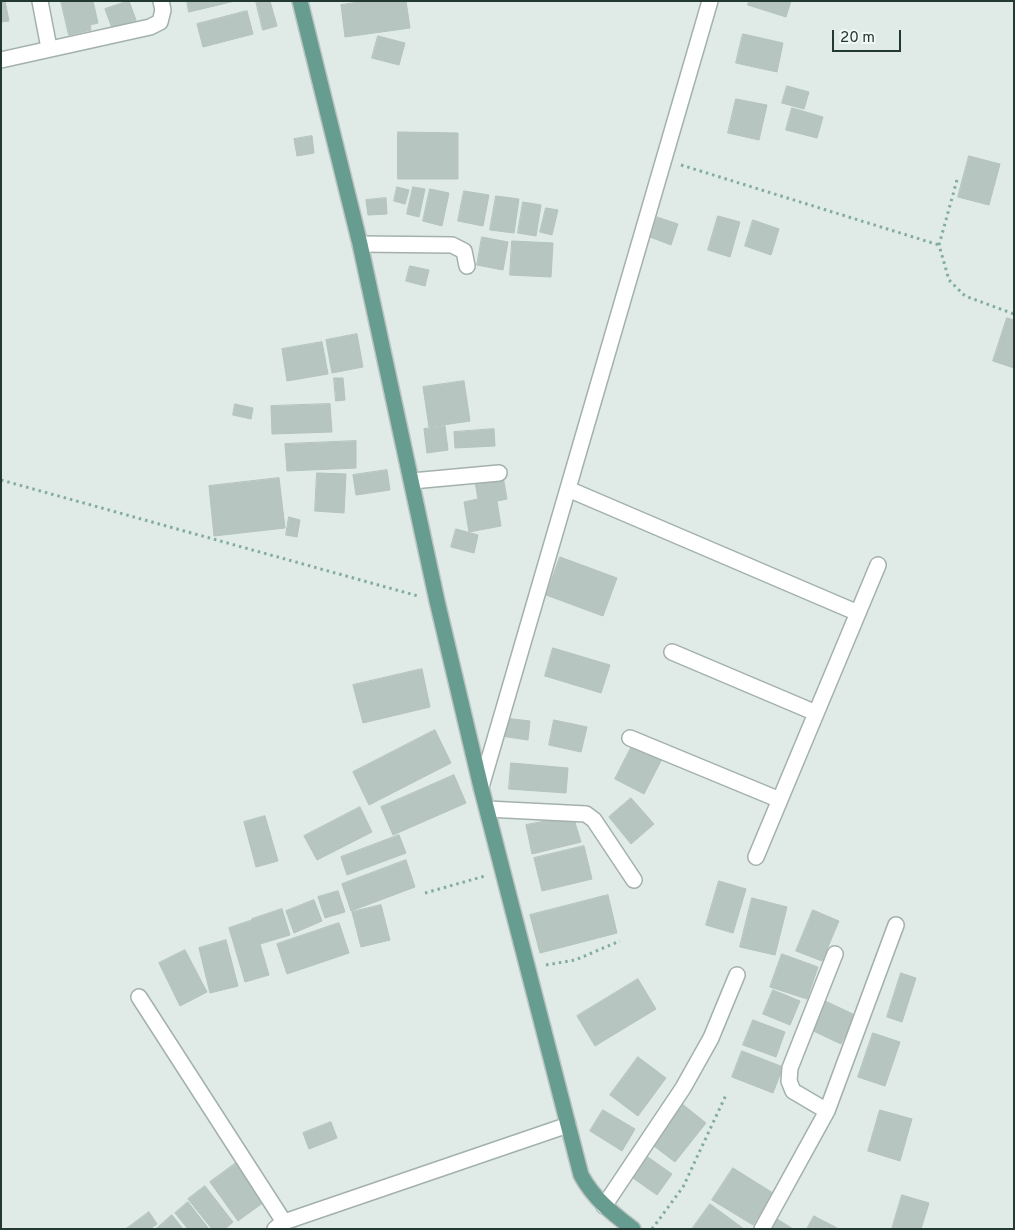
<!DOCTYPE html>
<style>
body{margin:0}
#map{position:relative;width:1015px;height:1230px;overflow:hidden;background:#e0eae6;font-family:Overpass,sans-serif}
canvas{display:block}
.frame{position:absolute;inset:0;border:2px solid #223933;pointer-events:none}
.scale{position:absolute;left:832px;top:30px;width:69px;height:22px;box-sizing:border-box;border:2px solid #223933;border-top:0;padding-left:6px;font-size:15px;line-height:18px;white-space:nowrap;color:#223933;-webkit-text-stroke:4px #f0f7f4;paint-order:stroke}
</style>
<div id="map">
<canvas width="1015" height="1230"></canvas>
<div class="frame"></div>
<div class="scale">20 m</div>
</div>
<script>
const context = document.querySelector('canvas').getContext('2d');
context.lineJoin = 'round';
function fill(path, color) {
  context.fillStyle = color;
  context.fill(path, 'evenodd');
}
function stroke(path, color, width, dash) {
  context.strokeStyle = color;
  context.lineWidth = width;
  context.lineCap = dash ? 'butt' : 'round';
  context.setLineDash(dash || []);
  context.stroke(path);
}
const building = new Path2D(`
 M1,1H5L9,21L1,22Z
 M61,1H93L98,23L90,25L91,30L69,35Z
 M129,1L136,20L112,28L105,9Z
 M187,1H235L189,12Z
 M256,1H270L277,26L263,30Z
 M366,1H406L410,28L345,37L341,5Z
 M749,1H791L786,17L748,5Z
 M247,11L253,34L203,47L197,24Z
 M743,34L783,43L777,72L736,63Z
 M378,36L405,43L399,65L372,58Z
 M787,86L809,92L804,109L782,103Z
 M736,99L767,105L759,140L728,133Z
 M792,108L823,117L817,138L786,130Z
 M398,132L458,133V179H398Z
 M312,136L314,153L297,156L294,139Z
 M969,156L1000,164L989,205L958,197Z
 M397,187L409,190L405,204L394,201Z
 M413,187L425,189L419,217L407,214Z
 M430,189L449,193L442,226L423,221Z
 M464,191L489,195L483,226L458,221Z
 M496,196L519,199L514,233L490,230Z
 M386,198L387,214L368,215L366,200Z
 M523,202L541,205L536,236L518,233Z
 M546,208L558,210L552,235L540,232Z
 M718,216L740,222L730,257L708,250Z
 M657,217L678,224L671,245L650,237Z
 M753,220L779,229L771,255L745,246Z
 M482,237L508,242L503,270L477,265Z
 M512,241L553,243L551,277L510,275Z
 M410,266L429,270L425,286L406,281Z
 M1007,318L1014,320V368L993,361Z
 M357,334L363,367L332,373L326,340Z
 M322,342L328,374L287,381L282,349Z
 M334,378H343L345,400L336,401Z
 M464,381L470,421L429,427L423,387Z
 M235,404L253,408L251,419L233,415Z
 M330,404L332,432L272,434L271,406Z
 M445,426L448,450L427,453L424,429Z
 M494,429L495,446L455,448L454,432Z
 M356,441V468L287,471L285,444Z
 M387,470L390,490L356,495L353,475Z
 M317,473L346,474L344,513L315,511Z
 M503,476L507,499L497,501L501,526L469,532L464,502L478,499L475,482Z
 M279,478L285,528L214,536L209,486Z
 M289,517L300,520L297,537L286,535Z
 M456,529L478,535L474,553L451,547Z
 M560,557L617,578L603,616L546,595Z
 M553,648L610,665L601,693L545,676Z
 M422,669L430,707L363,723L353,685Z
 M504,718L530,721L528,740L501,736Z
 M554,720L587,727L581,752L549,745Z
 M435,730L451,763L369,805L353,772Z
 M634,742L663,757L644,794L615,779Z
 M511,763L568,768L566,793L509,789Z
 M454,775L466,803L393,835L381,807Z
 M631,798L654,824L631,844L609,817Z
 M360,807L372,832L317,860L304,836Z
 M265,816L278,861L256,867L244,822Z
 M573,816L581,842L532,854L526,825Z
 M399,835L406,853L347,875L341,857Z
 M584,846L592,879L542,891L534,858Z
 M406,860L415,887L351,911L342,884Z
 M719,881L746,889L733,933L706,925Z
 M338,891L345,912L325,918L318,897Z
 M608,895L617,933L540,953L530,915Z
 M752,898L787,907L775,955L740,947Z
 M314,900L322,921L294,933L286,911Z
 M381,905L390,940L361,947L352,912Z
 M282,909L290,935L260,944L252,919Z
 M813,910L839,921L822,961L796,951Z
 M253,920L269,975L245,982L229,928Z
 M339,923L349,953L287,974L277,944Z
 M226,940L238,986L210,993L199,948Z
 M185,950L207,992L180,1006L159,963Z
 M782,954L818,967L807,999L770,987Z
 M901,973L916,978L902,1022L887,1017Z
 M638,979L656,1009L595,1046L577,1016Z
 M773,990L800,1001L790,1025L763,1014Z
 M821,999L855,1015L841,1044L807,1028Z
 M753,1020L785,1032L776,1057L743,1045Z
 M873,1033L900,1042L885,1086L858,1077Z
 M742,1051L783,1067L773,1093L732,1077Z
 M638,1057L666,1078L638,1116L610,1095Z
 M681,1103L706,1123L675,1162L650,1143Z
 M603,1110L635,1129L622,1151L590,1131Z
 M880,1110L912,1119L900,1161L868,1151Z
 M331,1122L337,1138L309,1149L303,1133Z
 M645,1155L672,1174L657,1195L630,1176Z
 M236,1163L264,1202L238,1221L210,1182Z
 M733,1168L773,1193L753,1225L712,1200Z
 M205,1186L233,1222L225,1229H212L188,1199Z
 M902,1195L929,1203L921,1229H892Z
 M188,1202L209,1229H188L175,1213Z
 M710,1204L744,1229H692Z
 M149,1212L157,1224L150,1229H126Z
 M172,1215L183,1229H156Z
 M814,1216L837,1228L836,1229H807Z
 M774,1217L793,1229H767Z`);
const path = new Path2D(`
 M681,165L939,245
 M957,180L939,245L949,280L965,296L1014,314
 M1,480L418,596
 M425,893L485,876
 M546,965L575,960L620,941
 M652,1229L683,1187L726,1095`);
const minor = new Path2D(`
 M40,1L49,48
 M1,60L150,27L160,22L163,10L161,1
 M360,244L452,245L464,251L467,266
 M412,481L499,473
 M568,489L858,613
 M672,652L816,713
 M630,738L780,800
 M481,787L710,1
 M487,809L586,814L594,820L634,880
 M756,857L878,565
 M139,997L284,1222
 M827,1111L793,1091L789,1081L790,1068L835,954
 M604,1206L683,1088L711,1038L737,975
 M275,1229L284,1222L568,1125
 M762,1229L827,1111L896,925`);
const major = new Path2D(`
 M300,1L360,244L437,601L481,787L581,1175C594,1199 612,1213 633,1229`);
fill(building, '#b6c5bf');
stroke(building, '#b3c3bd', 1);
stroke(minor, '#a3b1ad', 18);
stroke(major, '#bdc4c2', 18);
stroke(path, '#82ac9f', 3, [2.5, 4]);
stroke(minor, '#fff', 15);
stroke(major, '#679d90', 15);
</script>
